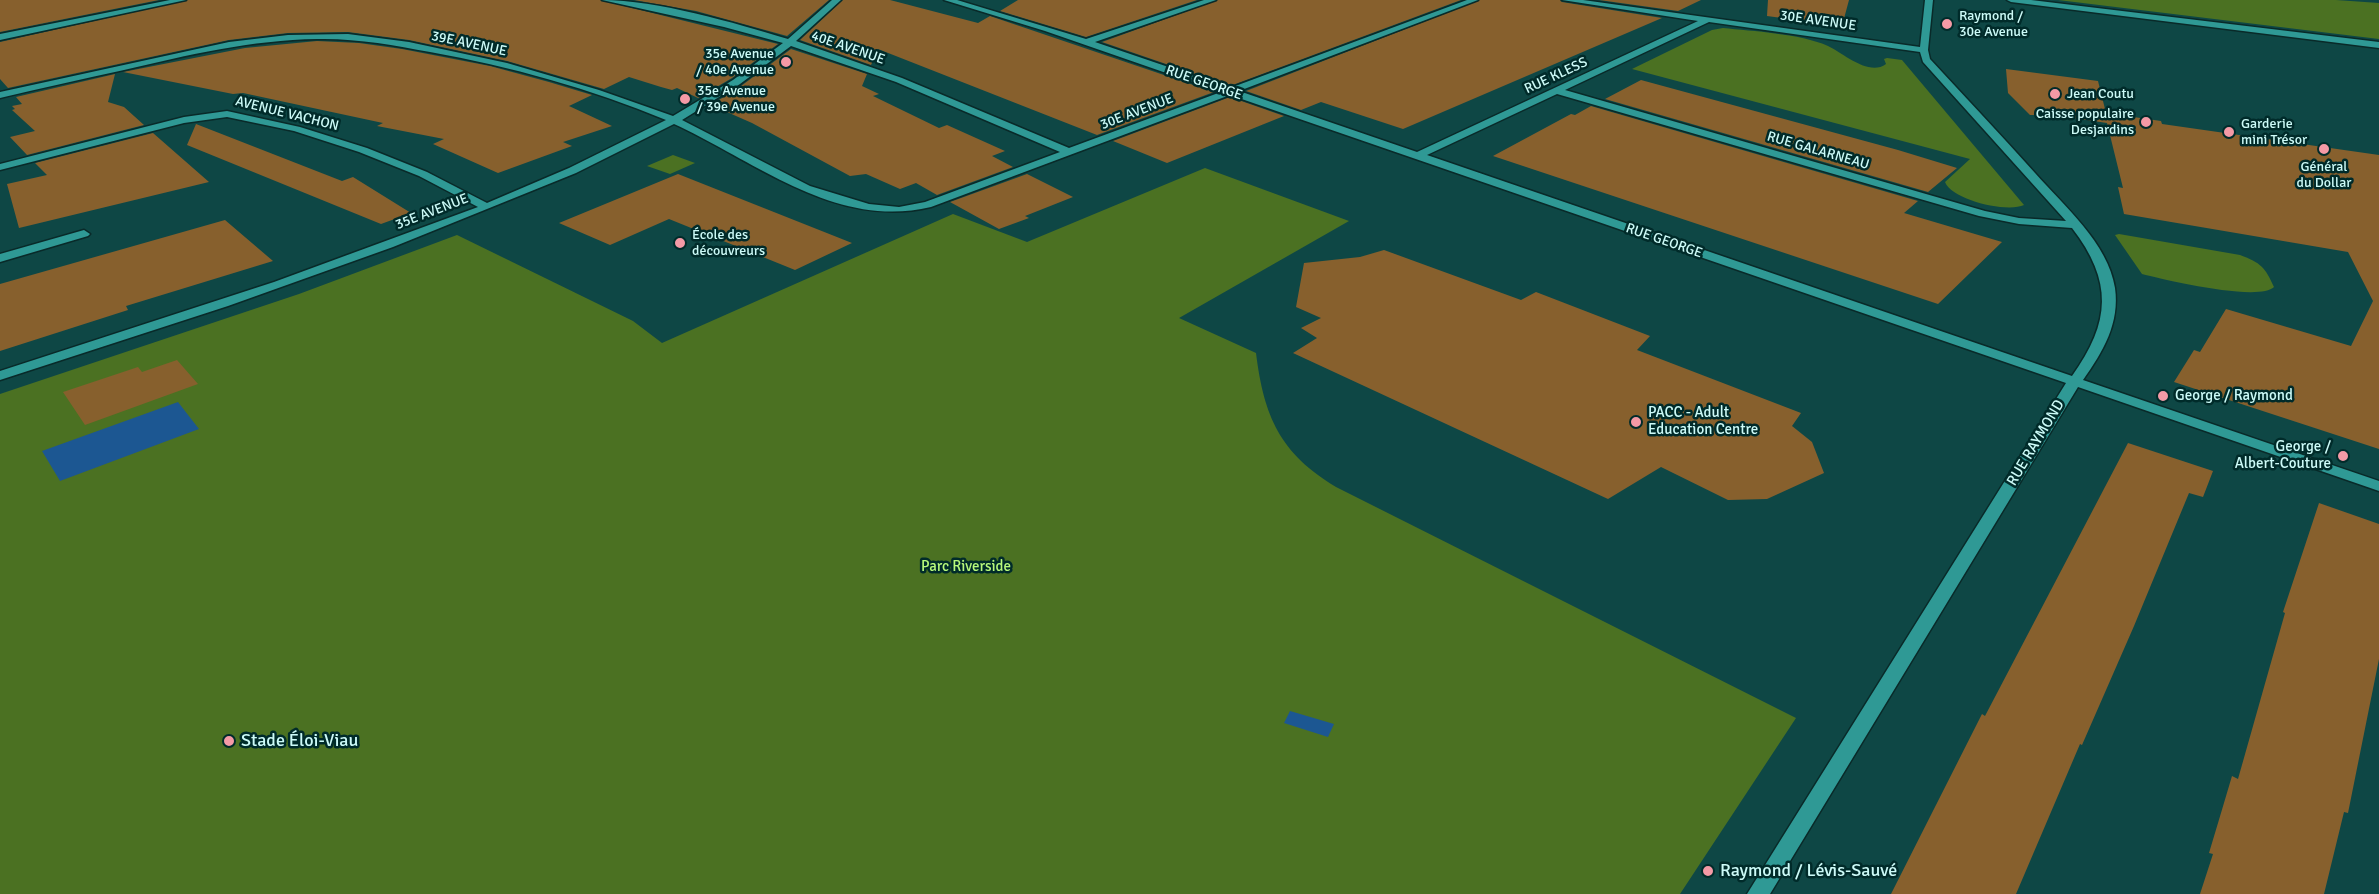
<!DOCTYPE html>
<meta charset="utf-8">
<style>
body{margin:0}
canvas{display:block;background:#0e4745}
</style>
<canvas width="2379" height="894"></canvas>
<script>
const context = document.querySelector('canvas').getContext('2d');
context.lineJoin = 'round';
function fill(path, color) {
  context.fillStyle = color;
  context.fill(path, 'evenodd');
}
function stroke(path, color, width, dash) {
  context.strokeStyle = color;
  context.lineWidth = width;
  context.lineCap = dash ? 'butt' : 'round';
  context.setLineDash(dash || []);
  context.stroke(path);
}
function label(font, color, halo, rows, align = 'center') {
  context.font = font + ' Signika,sans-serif';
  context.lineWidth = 5;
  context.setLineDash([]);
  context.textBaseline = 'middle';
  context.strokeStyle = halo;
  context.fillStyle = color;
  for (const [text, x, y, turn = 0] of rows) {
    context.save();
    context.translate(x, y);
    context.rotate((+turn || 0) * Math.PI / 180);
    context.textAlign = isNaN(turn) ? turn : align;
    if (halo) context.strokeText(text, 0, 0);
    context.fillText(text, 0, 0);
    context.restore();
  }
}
const green = new Path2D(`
 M2058,0H2336L2379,3V39Z
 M1723,28C1752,31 1802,34 1828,46C1843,53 1869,77 1886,64L1884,59L1887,58L1902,60L2024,205C2007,213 1952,200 1945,182L1970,159L1632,69L1712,30Z
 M673,155L695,163L670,174L647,166Z
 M1205,168L1349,221L1179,318L1256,353C1264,417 1280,453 1336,487L1796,718L1680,894H0V394L299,294L457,235L633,321L662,343L953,214L1027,242Z
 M2119,234L2240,255C2261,263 2265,267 2274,287C2259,302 2165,280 2142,274L2115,235Z`);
const water = new Path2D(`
 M178,402L199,429L60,481L42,451Z
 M1290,711L1334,724L1328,737L1284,723Z`);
const building = new Path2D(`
 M0,0H159L0,32Z
 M188,0H600L778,44L732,78L698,98L677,88L672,90L661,87L629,77L604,89L507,61L409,40L348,32L288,33L229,40L8,88L0,79V42Z
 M634,0H829L787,36L696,11Z
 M843,0H890L978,23L990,16L1214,92L1097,135L878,49L871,65L800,40Z
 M1018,0H1197L1086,37L1000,11Z
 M1218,0H1461L1230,86L1102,42Z
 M1480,0H1560L1562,2L1662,18L1403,129L1321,102L1301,110L1246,91Z
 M1599,0H1701L1678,11Z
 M1768,0H1849L1842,26L1767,16Z
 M317,41L359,43L402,49L490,66L549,82L592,95L569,106L612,126L563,142L572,146L498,173L433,144L444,139L377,126L383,123L243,93L233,94L123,72L245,48Z
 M791,49L867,74L862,86L879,94L873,96L939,128L947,125L1005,151L992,156L1013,167L937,195L916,183L900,189L866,174L850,176L752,123L711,105L741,86Z
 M2006,69L2098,81L2106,113L2161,121L2162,124L2379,155V449L2174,382L2194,350L2200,352L2226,309L2351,346L2373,301L2348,252L2124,214L2118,187L2123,188L2107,123L2052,115H2030L2008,93Z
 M115,74L108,102L124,107L144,125L27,155L10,137L35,131L12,110L15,109L12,106L22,104L16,97Z
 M1641,80L1898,150L1957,168L1928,192L1605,99Z
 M1230,97L1284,116L1167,163L1113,141Z
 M1591,106L1918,201L1904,213L2002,242L1938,304L1493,156L1571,114L1575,115Z
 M196,124L342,181L353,177L411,213L381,224L187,145Z
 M153,133L209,182L19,228L7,184L47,175L35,163Z
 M678,174L852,243L795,270L669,219L610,245L559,223Z
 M1027,174L1073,197L1025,216L1029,218L999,229L950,202Z
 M225,220L273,261L126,306L128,310L0,351V284Z
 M1384,250L1521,300L1536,292L1650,336L1637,350L1801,413L1792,426L1812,442L1824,473L1767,499L1728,500L1661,467L1608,499L1293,353L1317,338L1301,328L1321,318L1296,307L1304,263L1360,257Z
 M177,360L198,384L85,425L63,392L138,367L142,372Z
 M2128,443L2213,471L2203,497L2189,493L2134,626L2082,745L2080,744L2016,894H1891L1982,714L1985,716Z
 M2319,503L2379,524V659L2348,813L2344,812L2324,894H2200L2213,854L2209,853L2221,813L2232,776L2238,779L2285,613L2283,612Z`);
const street = new Path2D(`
 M170,0H186L0,40V34Z
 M602,0C657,0 735,23 788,39L832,0H841L796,41L902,78L1069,148L1221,92L1045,31L944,0H957L1086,39L1204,0H1216L1095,42L1230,88L1467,0H1478L1239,91L1417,152L1698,21L1562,0H1583L1920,47L1925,0H1933L1928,50L1930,59C1965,97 2001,135 2035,173C2064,206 2108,243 2115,288C2120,323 2103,352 2083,380L2379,481V491L2078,387L1770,894H1747L2066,383L1230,95L931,207C836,230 755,161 674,124L576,173L393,247L228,306L0,380V371L274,282L478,207L419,176L359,152L294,131L227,117L184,123L0,170V164L184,117L227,111L300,127L367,148L427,172L487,203L569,168L666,120C591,89 510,66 430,52C393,45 355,38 317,39C252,40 188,55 124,70C83,79 41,88 0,98V92L229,42L288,35L348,34L409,42L507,63L599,90L673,116L733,80L783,43L724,27ZM1709,22L1920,52L1923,62L2066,221L2019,218L1985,211L1565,90ZM791,46L896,82L1060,152L925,202L899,207L869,204L810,186L682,120L740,84ZM1557,94L1979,216L2019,224L2072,228C2113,281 2111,322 2072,376L1427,155Z
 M84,230L90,234L88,236L0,262V254Z`);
const secondary = new Path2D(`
 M2007,0H2031L2379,42V48L2011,2Z`);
const markers = [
 [1947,24,6,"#f49aa6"],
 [786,62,6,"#f49aa6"],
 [2055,94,6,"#f49aa6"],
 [685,99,6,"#f49aa6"],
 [2146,122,6,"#f49aa6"],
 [2229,132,6,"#f49aa6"],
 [2324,149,6,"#f49aa6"],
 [680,243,6,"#f49aa6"],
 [2163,396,6,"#f49aa6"],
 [1636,422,6,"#f49aa6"],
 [2343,456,6,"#f49aa6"],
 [229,741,6,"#f49aa6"],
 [1708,871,6,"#f49aa6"]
];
const farPoinames = [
 ["Raymond /",1959,16],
 ["30e Avenue",1959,32],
 ["35e Avenue",774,54,"right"],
 ["/ 40e Avenue",774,70,"right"],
 ["35e Avenue",697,91],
 ["/ 39e Avenue",697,107],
 ["Jean Coutu",2067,94],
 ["Caisse populaire",2134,114,"right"],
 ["Desjardins",2134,130,"right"],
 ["Garderie",2241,124],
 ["mini Trésor",2241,140],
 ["Général",2324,167,"center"],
 ["du Dollar",2324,183,"center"],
 ["École des",692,235],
 ["découvreurs",692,251]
];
const farStreetnames = [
 ["30E AVENUE",1818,21,8],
 ["39E AVENUE",469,44,12],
 ["40E AVENUE",848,48,19],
 ["RUE KLESS",1556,76,-25],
 ["RUE GEORGE",1204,83,19],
 ["30E AVENUE",1137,112,-21],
 ["AVENUE VACHON",287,114,14],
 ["RUE GALARNEAU",1818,151,16],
 ["35E AVENUE",432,212,-21],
 ["RUE GEORGE",1664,241,19]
];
const poiNames = [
 ["George / Raymond",2175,396],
 ["PACC - Adult",1648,413],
 ["Education Centre",1648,430],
 ["George /",2331,447,"right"],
 ["Albert-Couture",2331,464,"right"]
];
const streetNames = [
 ["RUE RAYMOND",2036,443,-59]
];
const parkNames = [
 ["Parc Riverside",966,567]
];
const nearPoinames = [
 ["Stade Éloi-Viau",241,741],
 ["Raymond / Lévis-Sauvé",1720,871]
];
fill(green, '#4b7122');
fill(water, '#1c5792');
fill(building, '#87602d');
stroke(street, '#092a29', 3);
stroke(secondary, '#092a29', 3);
fill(street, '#2f9995');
fill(secondary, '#2f9995');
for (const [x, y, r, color] of markers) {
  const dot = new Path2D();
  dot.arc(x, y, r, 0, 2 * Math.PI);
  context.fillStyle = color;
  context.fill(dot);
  stroke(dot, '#002b2a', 2);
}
label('14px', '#cdfbf8', '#002b2a', farPoinames, 'left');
label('14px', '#cdfbf8', '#002b2a', farStreetnames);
label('15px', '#cdfbf8', '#002b2a', poiNames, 'left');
label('15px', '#cdfbf8', '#002b2a', streetNames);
label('15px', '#b8fa7b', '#002b2a', parkNames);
label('18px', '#cdfbf8', '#002b2a', nearPoinames, 'left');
</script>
